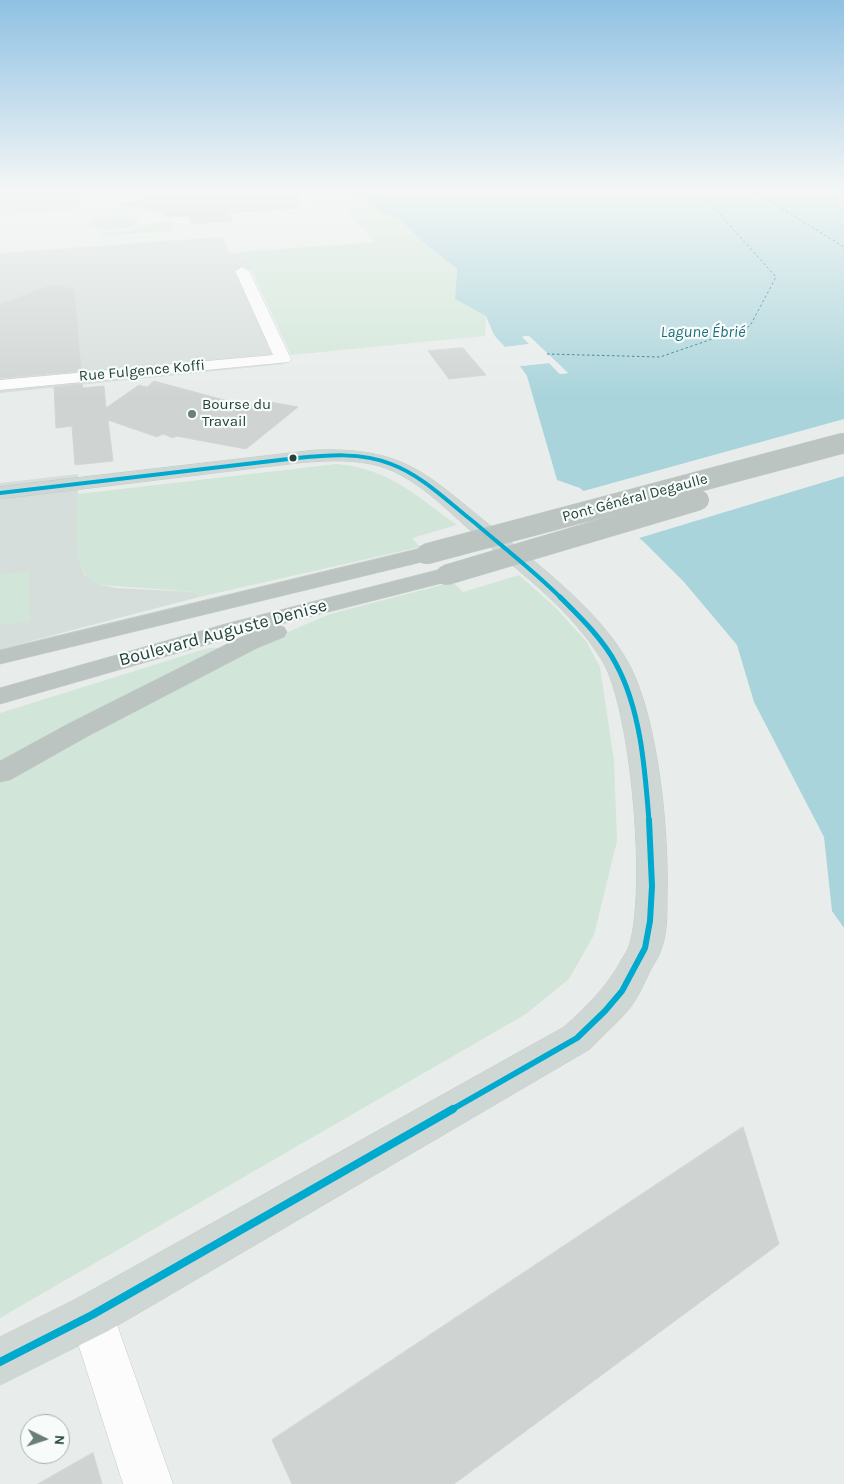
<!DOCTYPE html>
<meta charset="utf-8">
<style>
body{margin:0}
#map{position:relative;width:844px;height:1484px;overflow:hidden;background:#e8edeb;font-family:Karla,sans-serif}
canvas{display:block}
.north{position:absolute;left:20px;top:1414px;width:50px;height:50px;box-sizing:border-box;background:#f7fbf9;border:1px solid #a3b1ad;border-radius:50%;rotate:94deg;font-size:14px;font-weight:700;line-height:20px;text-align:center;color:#24423a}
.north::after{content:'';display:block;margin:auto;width:18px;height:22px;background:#697e78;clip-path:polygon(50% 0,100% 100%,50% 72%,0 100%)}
</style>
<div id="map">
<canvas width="844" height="1484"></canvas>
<div class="north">N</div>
</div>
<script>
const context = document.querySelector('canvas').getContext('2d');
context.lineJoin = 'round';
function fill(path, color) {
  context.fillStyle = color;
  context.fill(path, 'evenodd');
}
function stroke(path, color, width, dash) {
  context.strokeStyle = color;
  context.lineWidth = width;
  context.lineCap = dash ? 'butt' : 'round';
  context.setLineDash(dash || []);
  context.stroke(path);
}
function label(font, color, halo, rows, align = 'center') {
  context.font = font + ' Karla,sans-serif';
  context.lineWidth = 4.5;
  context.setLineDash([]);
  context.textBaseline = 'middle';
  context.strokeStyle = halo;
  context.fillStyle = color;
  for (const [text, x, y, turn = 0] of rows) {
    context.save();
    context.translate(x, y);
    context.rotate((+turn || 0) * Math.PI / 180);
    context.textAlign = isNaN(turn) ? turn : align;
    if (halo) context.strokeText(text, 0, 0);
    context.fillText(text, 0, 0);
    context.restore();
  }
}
const built = new Path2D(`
 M0,190H79L82,209L0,215Z
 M222,237L230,253L243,252L252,270L238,271L275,354L285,364L0,393V253Z
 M78,474V554L84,574L91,580L101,585L116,588L195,592L199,597L0,649V483Z`);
const green = new Path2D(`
 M325,190H353L356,196L371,206L399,219L424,243L457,269L455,299L486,316L485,336L291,355L243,252L374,242L341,205L318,206L303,192Z
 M107,216H131L139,220C131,232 100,232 88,224L93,219Z
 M170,221L174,231L101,236V233L133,230L156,222Z
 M337,464C390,469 416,496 457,525L412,538L420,547L199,597L195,592L101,585C95,582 89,580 85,574C73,555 78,516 78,494Z
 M29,571L30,621L0,625V575Z
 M519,575L554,606L586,641L600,667L614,761L617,841L594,935L569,979L526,1014L0,1318V713L208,648L253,647L330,614L453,582L463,592Z`);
const water = new Path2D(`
 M353,190H844V928L832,911L824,837L754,702L737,645L684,582L645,543L580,488L557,480L527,376L520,366L549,363L560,374L568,373L529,336H523L530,344L505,347L494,335L486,316L455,299L457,269L424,243L399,219L372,207L356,196Z`);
const pier = new Path2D(`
 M529,336L549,355L568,373L560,374L549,363L520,366L518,364L549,361L562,371L528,338L532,343V346L507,349L505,347L529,344L522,337Z
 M844,419V476L636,539L580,492Z`);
const ferry = new Path2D(`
 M752,190L844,247
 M547,354L660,357L750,326L776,277L698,190`);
const building = new Path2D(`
 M168,190H236L299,193V208L229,213L233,221L191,224L188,216L168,217L161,212L121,205Z
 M52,285L74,289L81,371L0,378V305Z
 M463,348L486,375L449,379L428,351Z
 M154,381L250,407L259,400L298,407L246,449L176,436L173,438L163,434L157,437L108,420L113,461L75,465L72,426L56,428L54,387L82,384L83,388L104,386L106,408L139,385L147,387Z
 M743,1127L779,1244L454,1484H292L272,1440Z
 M93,1453L102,1484H38Z`);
const minor = new Path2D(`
 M242,267L249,271L291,359L289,362L0,390V380L273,355L235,271Z
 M92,1292L108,1299L173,1484H123L69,1315L76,1299Z`);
const major = new Path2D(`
 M316,450C406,447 427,475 492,527C538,564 601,612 629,664C659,721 669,834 667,899C667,915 667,932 662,947C660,955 655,962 651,969C645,981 640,994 632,1005C620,1021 604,1034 590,1049L108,1331L0,1385V1337L76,1299L564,1027C587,1006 607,987 622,959C624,955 628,950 629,946C647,892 631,710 603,662C573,612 523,574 479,538C447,511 413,472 371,464C346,459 321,461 297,463L0,499V487Z`);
const highway = new Path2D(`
 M426,547L434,549L437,554L434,559L0,664V650Z
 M446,568L454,570L457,575L454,580L277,625L284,627L287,632L284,637L257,648L88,736L10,780L0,782V761L68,724L239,638L261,629L0,704V688L229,623Z`);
const highwayBridge = new Path2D(`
 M426,554L844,443
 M446,575L699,500`);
const bus1Far3 = new Path2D(`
 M0,493L297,458C328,455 361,452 391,464C423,476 448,502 475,523C504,548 534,571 561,598`);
const bus1Far2 = new Path2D(`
 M560,597C580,617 603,639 616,664C641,710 645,770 649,821`);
const bus1Far1 = new Path2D(`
 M451,1110L577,1038L605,1011L622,991L645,948L650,921L652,886L649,820`);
const bus1 = new Path2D(`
 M0,1362L92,1315L453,1109`);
const markers = [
 [192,414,5,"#697e78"],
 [293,458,4.5,"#24423a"]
];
const farStreetnames = [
 ["Rue Fulgence Koffi",142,371,-5],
 ["Pont Général Degaulle",635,498,-15]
];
const farPoinames = [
 ["Bourse du",202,405],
 ["Travail",202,422]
];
const farWaternames = [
 ["Lagune Ébrié",703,332]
];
const streetNames = [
 ["Boulevard Auguste Denise",223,633,-15]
];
fill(built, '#d6dedb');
fill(green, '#d1e6d8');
fill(water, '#a9d4db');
fill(pier, '#e8edeb');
stroke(ferry, '#1c6f80', 1, [2.5, 2.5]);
fill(building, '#cfd4d2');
stroke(building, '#d1d6d4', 1);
stroke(minor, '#c5cac8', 1);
stroke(major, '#c3ccc9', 1);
stroke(highway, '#c3ccc9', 1);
fill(minor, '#fcfcfc');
fill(major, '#cfd7d5');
fill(highway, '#bcc4c2');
stroke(highwayBridge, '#c3ccc9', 21, []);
stroke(highwayBridge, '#bcc4c2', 20);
stroke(bus1Far3, '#00a9ce', 4);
stroke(bus1Far2, '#00a9ce', 5);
stroke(bus1Far1, '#00a9ce', 6);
stroke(bus1, '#00a9ce', 8);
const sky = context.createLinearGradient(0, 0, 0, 398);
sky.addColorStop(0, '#8fc1e3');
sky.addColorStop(0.48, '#f5f7f6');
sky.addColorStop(1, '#f5f7f600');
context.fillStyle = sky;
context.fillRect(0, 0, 844, 398);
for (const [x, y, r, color] of markers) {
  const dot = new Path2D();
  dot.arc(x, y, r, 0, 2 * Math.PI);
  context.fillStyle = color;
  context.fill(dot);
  stroke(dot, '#f7fbf9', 2);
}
label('15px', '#24423a', '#f7fbf9', farStreetnames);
label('15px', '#24423a', '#f7fbf9', farPoinames, 'left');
label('italic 16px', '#1c6f80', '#f7fbf9', farWaternames);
label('18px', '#24423a', '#f7fbf9', streetNames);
</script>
